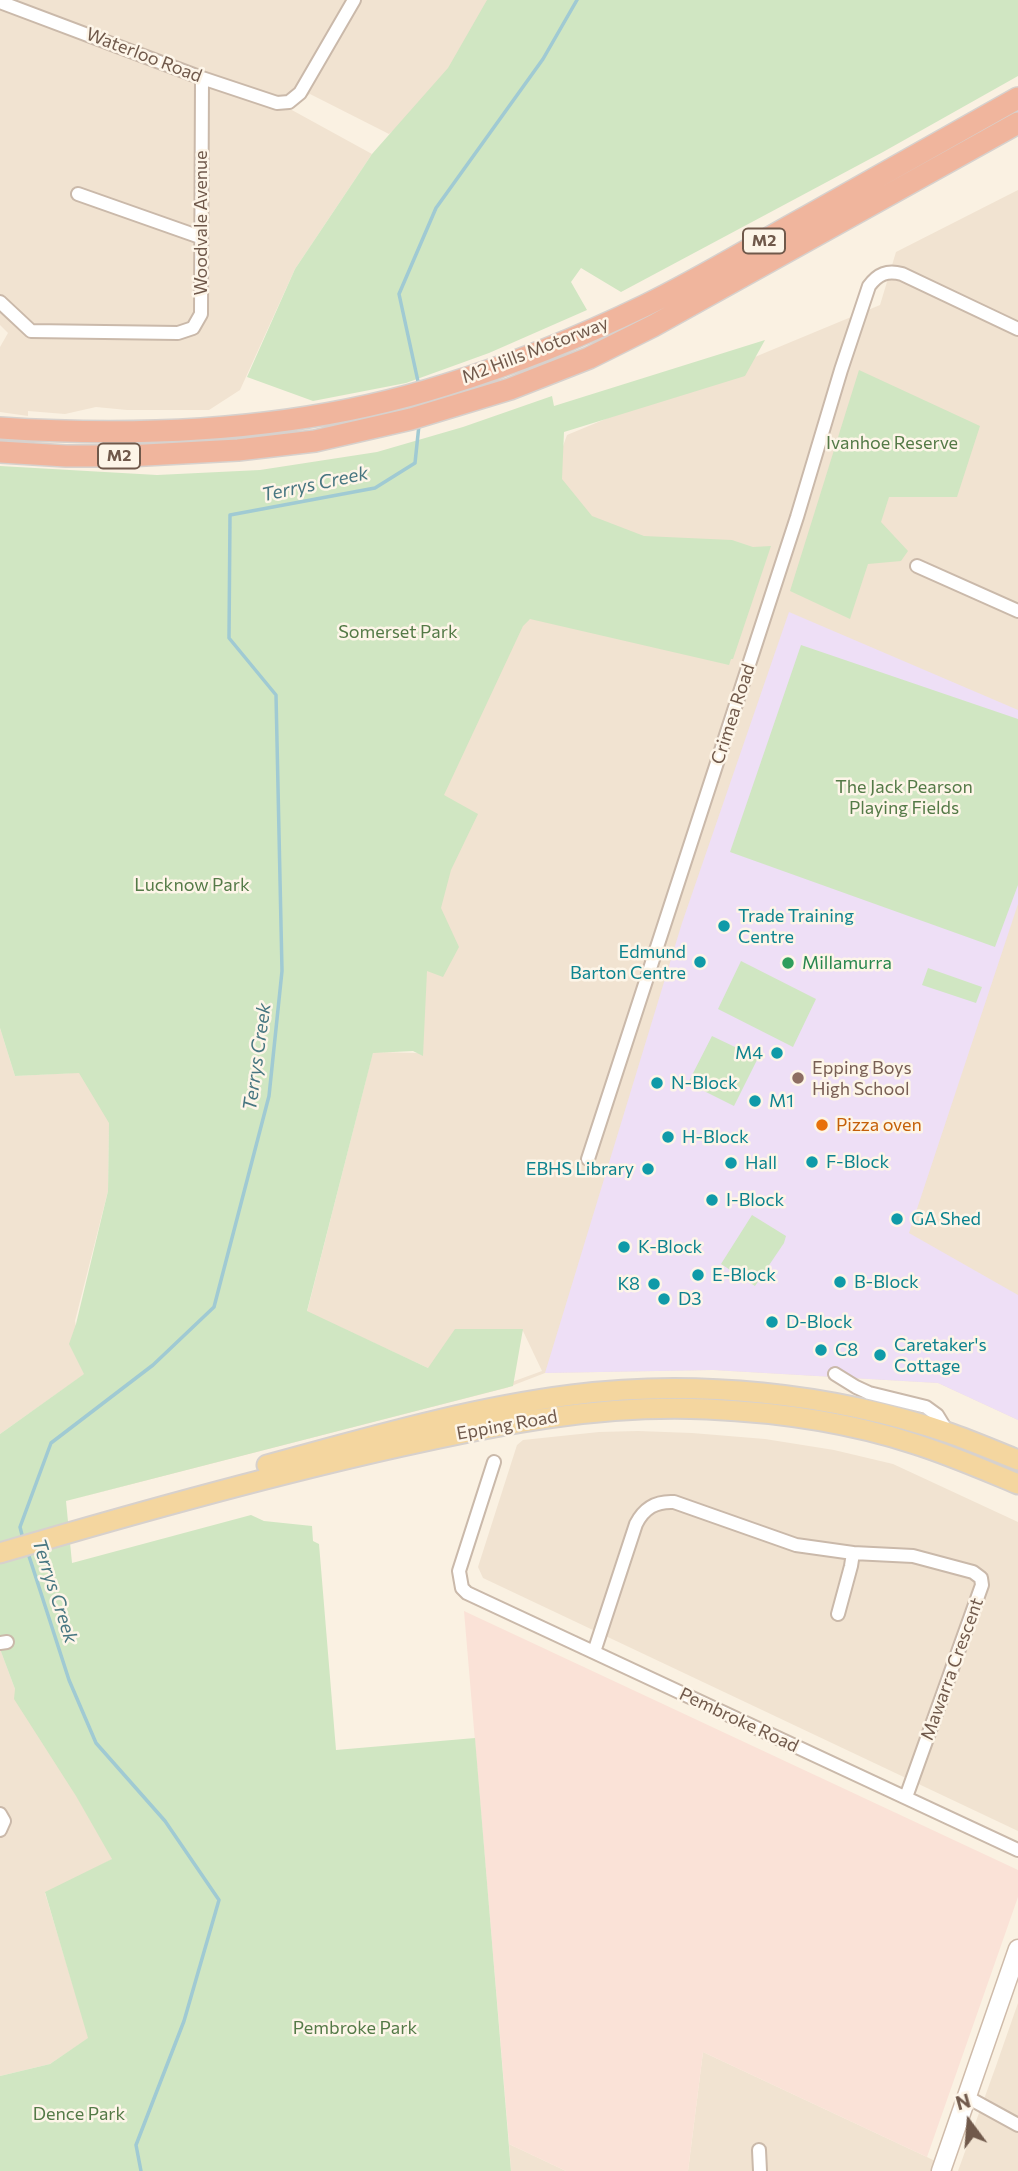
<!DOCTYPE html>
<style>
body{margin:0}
#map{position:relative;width:1018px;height:2171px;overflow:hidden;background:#faf1e2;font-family:Commissioner,sans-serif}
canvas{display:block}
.north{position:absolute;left:934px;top:2087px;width:70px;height:70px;-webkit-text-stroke:5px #fdf5e8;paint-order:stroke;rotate:344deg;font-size:19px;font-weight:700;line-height:28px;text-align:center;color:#70594b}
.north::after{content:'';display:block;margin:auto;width:24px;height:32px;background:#70594b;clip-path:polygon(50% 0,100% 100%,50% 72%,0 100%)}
</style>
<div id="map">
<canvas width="1018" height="2171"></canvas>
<div class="north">N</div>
</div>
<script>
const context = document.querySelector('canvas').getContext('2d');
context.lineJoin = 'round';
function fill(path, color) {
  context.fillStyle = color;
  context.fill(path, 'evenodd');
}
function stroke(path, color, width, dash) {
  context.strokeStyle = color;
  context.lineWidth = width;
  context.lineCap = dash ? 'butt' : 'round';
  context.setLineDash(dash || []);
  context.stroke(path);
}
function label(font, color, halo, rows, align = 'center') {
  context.font = font + ' Commissioner,sans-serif';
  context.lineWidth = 5;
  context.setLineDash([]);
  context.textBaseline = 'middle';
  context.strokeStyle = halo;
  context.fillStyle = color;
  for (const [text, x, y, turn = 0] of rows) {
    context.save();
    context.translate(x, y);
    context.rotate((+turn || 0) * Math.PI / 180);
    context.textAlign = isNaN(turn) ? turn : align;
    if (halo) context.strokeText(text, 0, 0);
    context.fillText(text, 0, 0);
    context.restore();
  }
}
const residential = new Path2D(`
 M0,0H493L456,85L389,134L310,94L290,109L372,154L295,269L240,390L209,410H127L96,407L65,414L28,411V416L0,412V347L8,333L0,325Z
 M1018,190V1420L938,1383L713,1370L545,1373L506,1388L66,1501L509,1383L542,1371L523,1331L428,1368L307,1312L373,1052L419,1053L439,791L567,435L880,305L896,252Z
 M0,1028L15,1076L110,1071L108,1191L75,1321L85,1374L0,1434Z
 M638,1431L692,1433L765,1439L834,1450L893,1464L1018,1522V1831L483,1578L478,1567L517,1445L523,1440L599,1432Z
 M0,1649L15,1689L113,1859L45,1893L89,2038L50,2064L0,2076Z
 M1018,2003V2171H958L996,2066Z
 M703,2052L927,2157L954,2171H688Z
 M509,2144L566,2171H511Z`);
const commercial = new Path2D(`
 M464,1611L1018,1870V1897L927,2157L703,2052L688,2171H566L509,2144Z`);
const education = new Path2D(`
 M789,612L1018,710V904L909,1233L1018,1295V1420L938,1383L713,1370L545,1373L682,923Z`);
const green = new Path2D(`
 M487,0H1018V76L883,152L621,292L581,268L571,282L587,310L489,353L406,383L313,401L247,377L295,269L372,154L448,68Z
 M765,340L745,376L564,432L562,479L592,516L644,536L732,540L753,547L771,546L733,659H731L729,665L530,619L523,626L444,795L478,814L451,870L441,908L459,947L443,977L427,971L423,1056L413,1051L373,1053L307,1311L428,1368L455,1329H523L513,1386L66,1501L72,1563L251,1515L264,1521L312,1526L313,1541L319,1544L336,1750L475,1738L511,2171H0V2076L50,2064L88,2038L45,1892L112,1859L76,1796L14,1699L15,1689L0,1649V1434L84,1374L69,1344L76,1324L108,1191L109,1123L79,1073L15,1076L0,1028V466L157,475L260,470L377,452L463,427L552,396L554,406Z
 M859,370L980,426L957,497H889L881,522L908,551L901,561L868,564L850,619L790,591Z
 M801,645L1018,719V885L995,947L730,852Z
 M741,961L816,999L793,1047L718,1009Z
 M928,968L982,987L976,1003L922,985Z
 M712,1036L758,1058L734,1106L688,1083Z
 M752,1215L786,1236L784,1243L755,1286L721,1264Z`);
const stream = new Path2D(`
 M419,386L399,294L436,208L543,59L577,0
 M23,1539L20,1527L51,1443L153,1365L214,1307L269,1096L282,971L276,695L229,638L230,515L375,488L415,463L419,425
 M28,1553L69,1680L96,1743L165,1821L219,1900L184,2021L136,2145L141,2171`);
const street = new Path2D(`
 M0,2L202,78L277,103L289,102L300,93L354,0
 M78,194L200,237
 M0,302L31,331L178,333L193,328L201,314L202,78
 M917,566L1018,611
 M588,1159L797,517L841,370L869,286C878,274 887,270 902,274L1018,329
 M835,1374L856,1387L869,1393L926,1407L937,1415L948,1433
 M494,1462L459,1571L462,1588L467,1593L1018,1850
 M838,1614L851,1566L853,1553
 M0,1643L7,1642
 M594,1652L636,1524C644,1508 656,1501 674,1502L796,1545L853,1553L913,1556L973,1572L981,1578L982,1585L906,1797
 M0,1814L4,1821L0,1830
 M967,2097L1018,2125
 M759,2150L760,2171`);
const secondary = new Path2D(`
 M941,2171L1018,1949`);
const primary = new Path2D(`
 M267,1465C367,1438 469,1408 572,1395C694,1379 832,1393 949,1433C972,1441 995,1451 1018,1460
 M0,1553C132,1514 264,1477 398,1447C500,1424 601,1404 707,1409C776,1412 848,1422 915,1444C950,1455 984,1470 1018,1484`);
const highway = new Path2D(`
 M0,428C148,438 303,430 445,385C513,364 580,337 644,306C700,279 753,246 808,216C878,177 948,137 1018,98
 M0,452L66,456H127L238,450L315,441L411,419L510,389L589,358L653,326L1018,123`);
const markers = [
 [724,926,7,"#0f9aa8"],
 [700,962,7,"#0f9aa8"],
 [788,963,7,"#2e9e5b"],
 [777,1053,7,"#0f9aa8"],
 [798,1078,7,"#8d6e63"],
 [657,1083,7,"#0f9aa8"],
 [755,1101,7,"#0f9aa8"],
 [822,1125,7,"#e8710a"],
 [668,1137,7,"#0f9aa8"],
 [812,1162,7,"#0f9aa8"],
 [731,1163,7,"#0f9aa8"],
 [648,1169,7,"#0f9aa8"],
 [712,1200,7,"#0f9aa8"],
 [897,1219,7,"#0f9aa8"],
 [624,1247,7,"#0f9aa8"],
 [698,1275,7,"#0f9aa8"],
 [840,1282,7,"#0f9aa8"],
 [654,1284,7,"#0f9aa8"],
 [664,1299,7,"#0f9aa8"],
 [772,1322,7,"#0f9aa8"],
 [821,1350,7,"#0f9aa8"],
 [880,1355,7,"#0f9aa8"]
];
const shields = [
 [764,241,42],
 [119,456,42]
];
const shieldNames = [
 ["M2",764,241],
 ["M2",119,456]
];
const streetNames = [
 ["Waterloo Road",144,55,21],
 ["Woodvale Avenue",201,223,-90],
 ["M2 Hills Motorway",535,350,-21],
 ["Crimea Road",733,714,-72],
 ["Epping Road",507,1425,-10],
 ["Mawarra Crescent",952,1669,-70],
 ["Pembroke Road",739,1720,25]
];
const parkNames = [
 ["Ivanhoe Reserve",892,443],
 ["Somerset Park",398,632],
 ["The Jack Pearson",904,787],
 ["Playing Fields",904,808],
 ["Lucknow Park",192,885],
 ["Pembroke Park",355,2028],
 ["Dence Park",79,2114]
];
const cultureNames = [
 ["Trade Training",738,916],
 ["Centre",738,937],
 ["Edmund",686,952,"right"],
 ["Barton Centre",686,973,"right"],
 ["M4",763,1053,"right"],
 ["N-Block",671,1083],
 ["M1",769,1101],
 ["H-Block",682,1137],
 ["F-Block",826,1162],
 ["Hall",745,1163],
 ["EBHS Library",634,1169,"right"],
 ["I-Block",726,1200],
 ["GA Shed",911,1219],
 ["K-Block",638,1247],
 ["E-Block",712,1275],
 ["B-Block",854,1282],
 ["K8",640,1284,"right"],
 ["D3",678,1299],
 ["D-Block",786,1322],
 ["Caretaker's",894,1345],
 ["Cottage",894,1366],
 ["C8",835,1350]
];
const leisureNames = [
 ["Millamurra",802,963]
];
const educationNames = [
 ["Epping Boys",812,1068],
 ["High School",812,1089]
];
const foodNames = [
 ["Pizza oven",836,1125]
];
const waterNames = [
 ["Terrys Creek",315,484,-12],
 ["Terrys Creek",257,1057,-82],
 ["Terrys Creek",55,1591,72]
];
fill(residential, '#f1e3d1');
fill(commercial, '#fae2d7');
fill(education, '#eedff6');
fill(green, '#d0e6c2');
stroke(stream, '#a0cad3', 3.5);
stroke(street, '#cab9aa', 16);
stroke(secondary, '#cfbbaa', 21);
stroke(primary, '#d7d1cd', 23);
stroke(highway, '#d7d1cd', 24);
stroke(street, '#fff', 12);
stroke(secondary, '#fff', 18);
stroke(primary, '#f4d69f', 19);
stroke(highway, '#f0b59d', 21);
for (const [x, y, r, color] of markers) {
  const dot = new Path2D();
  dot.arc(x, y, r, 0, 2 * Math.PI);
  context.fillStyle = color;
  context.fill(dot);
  stroke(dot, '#fdf5e8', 2.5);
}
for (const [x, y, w] of shields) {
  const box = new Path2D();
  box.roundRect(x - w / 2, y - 12.5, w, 25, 5);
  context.fillStyle = '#fdf5e8';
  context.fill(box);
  stroke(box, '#70594b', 2);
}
label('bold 16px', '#70594b', null, shieldNames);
label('18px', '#70594b', '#fdf5e8', streetNames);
label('18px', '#547a47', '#fdf5e8', parkNames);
label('18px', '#0d838f', '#fdf5e8', cultureNames, 'left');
label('18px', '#27864d', '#fdf5e8', leisureNames, 'left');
label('18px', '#785e54', '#fdf5e8', educationNames, 'left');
label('18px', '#c56008', '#fdf5e8', foodNames, 'left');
label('italic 19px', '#477681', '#fdf5e8', waterNames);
</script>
